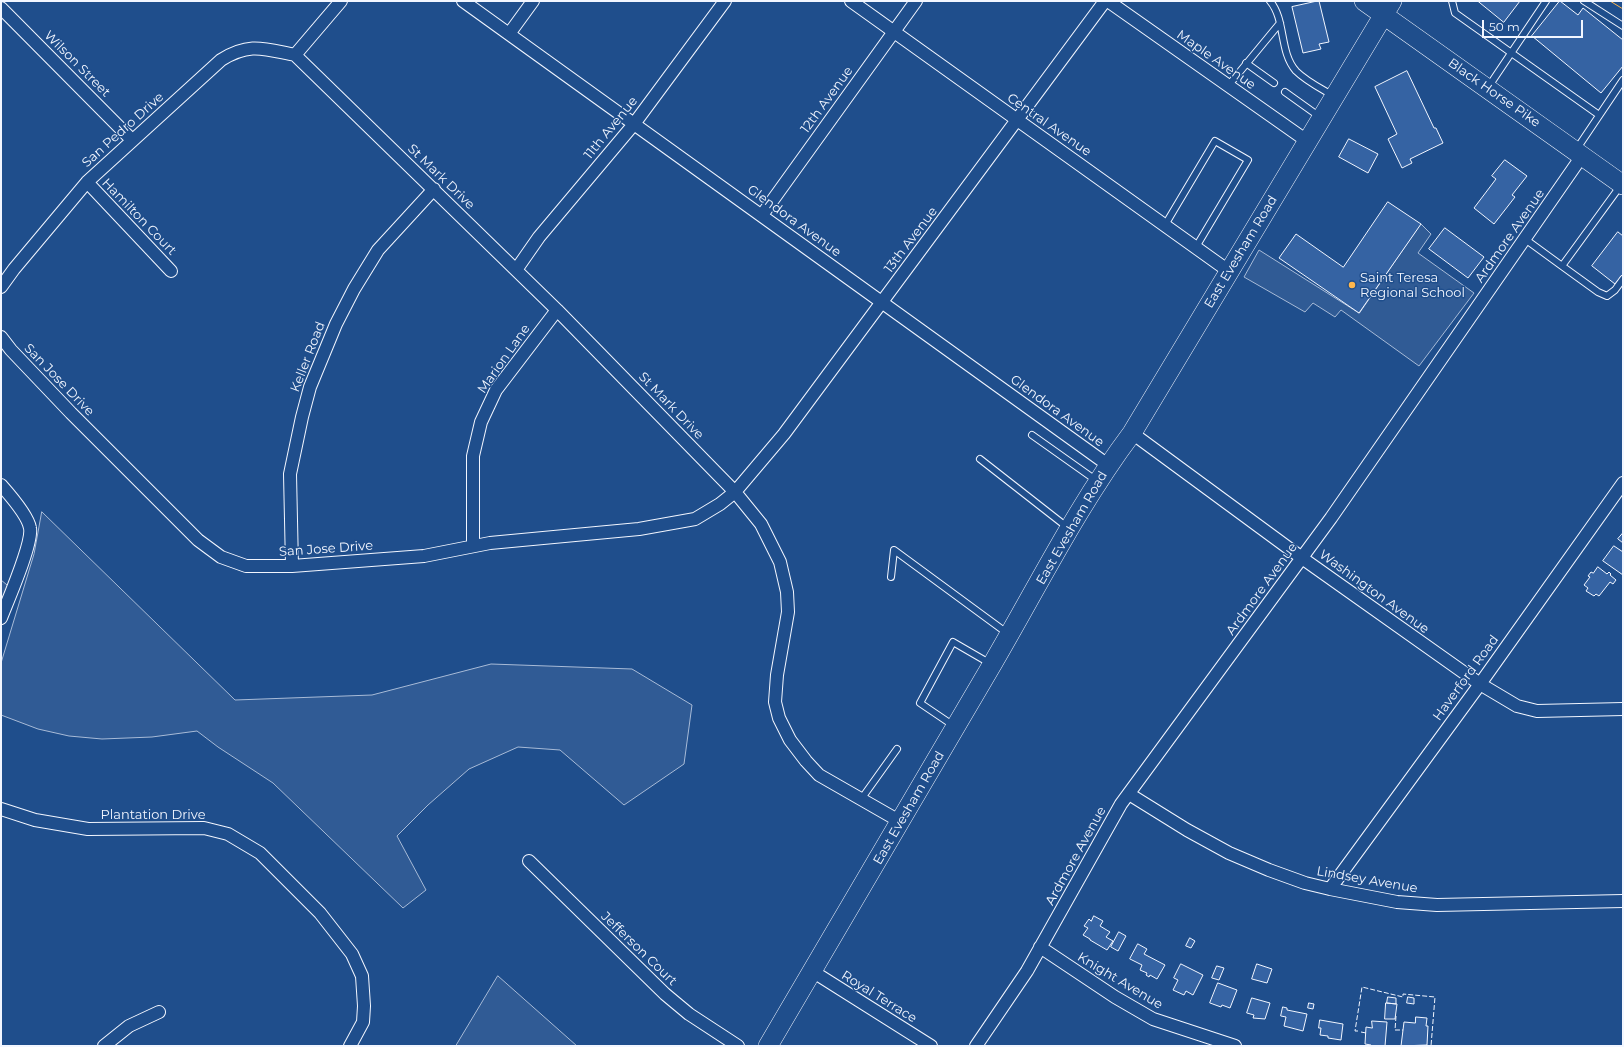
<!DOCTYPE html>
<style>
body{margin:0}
#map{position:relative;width:1624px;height:1047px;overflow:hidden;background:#1f4e8c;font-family:Montserrat,sans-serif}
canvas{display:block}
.frame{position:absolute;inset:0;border:2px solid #f2f6ff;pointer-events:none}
.scale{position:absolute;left:1482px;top:20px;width:101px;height:18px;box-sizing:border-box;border:2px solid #f2f6ff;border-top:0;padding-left:5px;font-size:12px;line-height:14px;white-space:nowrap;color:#f2f6ff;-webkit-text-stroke:3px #1f4e8c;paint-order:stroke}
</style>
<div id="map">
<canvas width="1624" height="1047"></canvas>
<div class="frame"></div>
<div class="scale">50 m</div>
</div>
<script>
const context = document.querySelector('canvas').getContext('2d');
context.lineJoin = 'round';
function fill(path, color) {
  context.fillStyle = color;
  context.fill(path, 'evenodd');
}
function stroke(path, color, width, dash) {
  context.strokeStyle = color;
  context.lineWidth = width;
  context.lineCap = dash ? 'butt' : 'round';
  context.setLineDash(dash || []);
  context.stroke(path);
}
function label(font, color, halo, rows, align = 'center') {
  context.font = font + ' Montserrat,sans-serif';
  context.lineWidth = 3;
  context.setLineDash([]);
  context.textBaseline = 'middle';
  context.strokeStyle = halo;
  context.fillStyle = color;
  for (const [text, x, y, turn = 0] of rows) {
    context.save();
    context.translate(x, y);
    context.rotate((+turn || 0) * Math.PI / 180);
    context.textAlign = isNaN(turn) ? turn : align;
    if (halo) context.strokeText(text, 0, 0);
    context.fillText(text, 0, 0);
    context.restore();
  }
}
const built = new Path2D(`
 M1421,224L1431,234L1418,253L1474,293L1419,366L1341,310L1335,317L1313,303L1305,312L1244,277L1259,250L1359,313Z
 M42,512L235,700L372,695L491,664L632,669L692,705L684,764L624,805L560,750L518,747L469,769L428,805L397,836L426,890L403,908L273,783L218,747L197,731L152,737L102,739L69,736L38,729L1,715V663L34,554Z
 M1,580L12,589L1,621Z
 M498,976L577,1046H456Z`);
const building = new Path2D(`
 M1319,1L1329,42L1319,44L1321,49L1303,53L1292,7Z
 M1478,1H1520L1504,22Z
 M1560,1L1578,15L1583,8L1623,40V66L1601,93L1532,36Z
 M1407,71L1434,128H1436L1443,143L1410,159L1412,163L1402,168L1388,139L1397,134L1375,87Z
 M1349,139L1378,154L1368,173L1339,157Z
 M1505,160L1527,176L1512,195L1515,197L1494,224L1474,208L1496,179L1492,176Z
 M1388,202L1421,224L1359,313L1279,258L1296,234L1343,267Z
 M1445,228L1484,257L1468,278L1429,249Z
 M1618,232L1623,236V274L1615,284L1592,266Z
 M1623,533V543L1618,539Z
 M1614,546L1623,552V575L1603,561Z
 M1598,567L1607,574L1609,572L1611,574L1610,575L1616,580L1613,584L1610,582L1599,596L1596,594L1594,596L1586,591L1588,588L1584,585L1590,577L1588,576L1591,572L1593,573Z
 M1094,916L1103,921L1100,926L1110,932L1106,937L1113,941L1107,950L1090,940V939L1083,935L1088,928L1084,926L1089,919L1091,921Z
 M1119,932L1126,936L1118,951L1111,947Z
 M1190,938L1195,941L1191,948L1186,946Z
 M1138,944L1147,949L1144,954L1165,965L1157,979L1150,975L1149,977L1146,975L1147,973L1140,970L1142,965L1130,959Z
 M1181,964L1203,975L1193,995L1186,991L1184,995L1173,990L1178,980L1174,978Z
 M1257,964L1272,969L1267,983L1252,979Z
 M1217,966L1224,968L1219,980L1212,978Z
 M1218,983L1237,990L1230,1008L1222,1005L1221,1007L1210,1003Z
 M1388,997L1396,998V1004L1387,1003Z
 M1408,997L1414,998V1004L1407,1003Z
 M1252,998L1270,1003L1265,1019L1253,1018L1254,1015L1247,1013Z
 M1309,1003L1314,1004L1313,1009L1308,1008Z
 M1386,1003L1397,1004L1395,1019H1385Z
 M1283,1007L1287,1008V1010L1307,1014L1303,1031L1284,1026L1286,1017L1281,1016Z
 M1416,1017L1427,1018L1426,1026H1428L1427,1045L1401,1046L1404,1022L1415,1023Z
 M1320,1020L1343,1024L1341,1040L1328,1038V1036L1320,1035L1321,1028H1319Z
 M1372,1021L1387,1022L1385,1046H1371V1045L1365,1044L1366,1027L1372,1028Z`);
const lane = new Path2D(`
 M1270,1C1286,20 1279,52 1296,71C1306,81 1320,88 1332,95
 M1452,1L1455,13L1599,115
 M1584,1L1623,26
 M1246,63L1274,83
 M1228,86L1280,23
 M1489,86L1546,1
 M1285,92L1320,117
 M1576,150L1623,80
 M1165,225L1215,141L1248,160L1196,247
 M1525,239L1562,266L1621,185
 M1562,266L1598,292L1607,296L1615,290L1623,279
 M1032,435L1097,481
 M980,459L1067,527
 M891,577L894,550L1007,633
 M954,726L920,703L953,642L991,664
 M862,798L897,749`);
const street = new Path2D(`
 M463,1L1108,465
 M851,1L1230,272
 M1108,1L1307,141
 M1,8L132,140
 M509,34L533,1
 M295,55L557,310L735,492L761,524L780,562L787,592L788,612L777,675L775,702L779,718L790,740L806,761L819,775L901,822
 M295,55L341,1
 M87,182L171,271
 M762,215L916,1
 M516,270L539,237L634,124L725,1
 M1,287L14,269L87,182L221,60C250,42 264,49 295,55
 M1,337L11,350L71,413L198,540L221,557L246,566H292L424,556L490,543L639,529L695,519L720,504L735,492L784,434L1105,1
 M1132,433L1302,558L1480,684L1517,706L1537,711L1623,709
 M1,485C9,494 28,516 30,528C33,543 8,600 1,618
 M473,546V456L481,422L496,390L557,310
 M292,566L290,474L302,417L310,387L336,324L354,289L378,250L434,189
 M1129,794L1187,830L1229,853L1269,870L1305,883L1330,889L1397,902L1437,905L1623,901
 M1,809L35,820L88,829L204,828L228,834L260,853L320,913L352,954L362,976L364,1006L363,1022L350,1046
 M529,861L665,994L689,1014L738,1046
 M1330,889L1480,684L1623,483
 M1040,947L1115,997L1153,1019L1235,1046
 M812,971L931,1046
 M104,1046L129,1026L159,1012
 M976,1046L1027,971L1121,804L1331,518L1582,156`);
const primary = new Path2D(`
 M1364,1L1623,185
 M768,1046C843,918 919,791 993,663C1038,586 1078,505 1132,433L1392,1`);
const fence = new Path2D(`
 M1396,1016L1395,1030H1403
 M1358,1031H1355L1362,987L1403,997V994L1435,997L1431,1046
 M1361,1032L1366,1033`);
const power = new Path2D(`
 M1610,1L1623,9`);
const markers = [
 [1352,285,4,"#ffb74d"]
];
const streetNames = [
 ["Maple Avenue",1216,60,35],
 ["Wilson Street",77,64,45],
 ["Black Horse Pike",1494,93,35],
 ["12th Avenue",827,100,-54],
 ["Central Avenue",1049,125,35],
 ["11th Avenue",611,128,-51],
 ["San Pedro Drive",123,130,-42],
 ["St Mark Drive",441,177,44],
 ["Hamilton Court",139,217,46],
 ["Glendora Avenue",794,221,36],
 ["Ardmore Avenue",1510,236,-55],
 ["13th Avenue",911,240,-53],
 ["East Evesham Road",1241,252,-59],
 ["Keller Road",308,357,-69],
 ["Marion Lane",504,359,-55],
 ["San Jose Drive",59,380,46],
 ["St Mark Drive",671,406,46],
 ["Glendora Avenue",1057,411,36],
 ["East Evesham Road",1072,528,-60],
 ["San Jose Drive",326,549,-4],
 ["Ardmore Avenue",1262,589,-54],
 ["Washington Avenue",1374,592,36],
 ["Haverford Road",1466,678,-54],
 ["East Evesham Road",909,808,-60],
 ["Plantation Drive",153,815],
 ["Ardmore Avenue",1076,856,-61],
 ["Lindsey Avenue",1367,880,10],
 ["Jefferson Court",639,949,44],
 ["Knight Avenue",1120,981,31],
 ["Royal Terrace",879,997,32]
];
const poiNames = [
 ["Saint Teresa",1360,278],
 ["Regional School",1360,293]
];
fill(built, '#305b95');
stroke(built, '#a8bbd7', 1);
fill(building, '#3563a3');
stroke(building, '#f2f6ff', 1);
stroke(lane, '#f2f6ff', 8);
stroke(street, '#f2f6ff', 14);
stroke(primary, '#f2f6ff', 20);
stroke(lane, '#1f4e8c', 6);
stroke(street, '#1f4e8c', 12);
stroke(primary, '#1f4e8c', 19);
stroke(fence, '#f2f6ff', 1, [5, 2]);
stroke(power, '#ffb74d', 1, [14, 3, 2, 3]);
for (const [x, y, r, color] of markers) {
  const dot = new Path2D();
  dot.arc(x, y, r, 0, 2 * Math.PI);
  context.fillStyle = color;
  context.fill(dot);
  stroke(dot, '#1f4e8c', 1.5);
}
label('13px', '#f2f6ff', '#1f4e8c', streetNames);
label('13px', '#f2f6ff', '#1f4e8c', poiNames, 'left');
</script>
